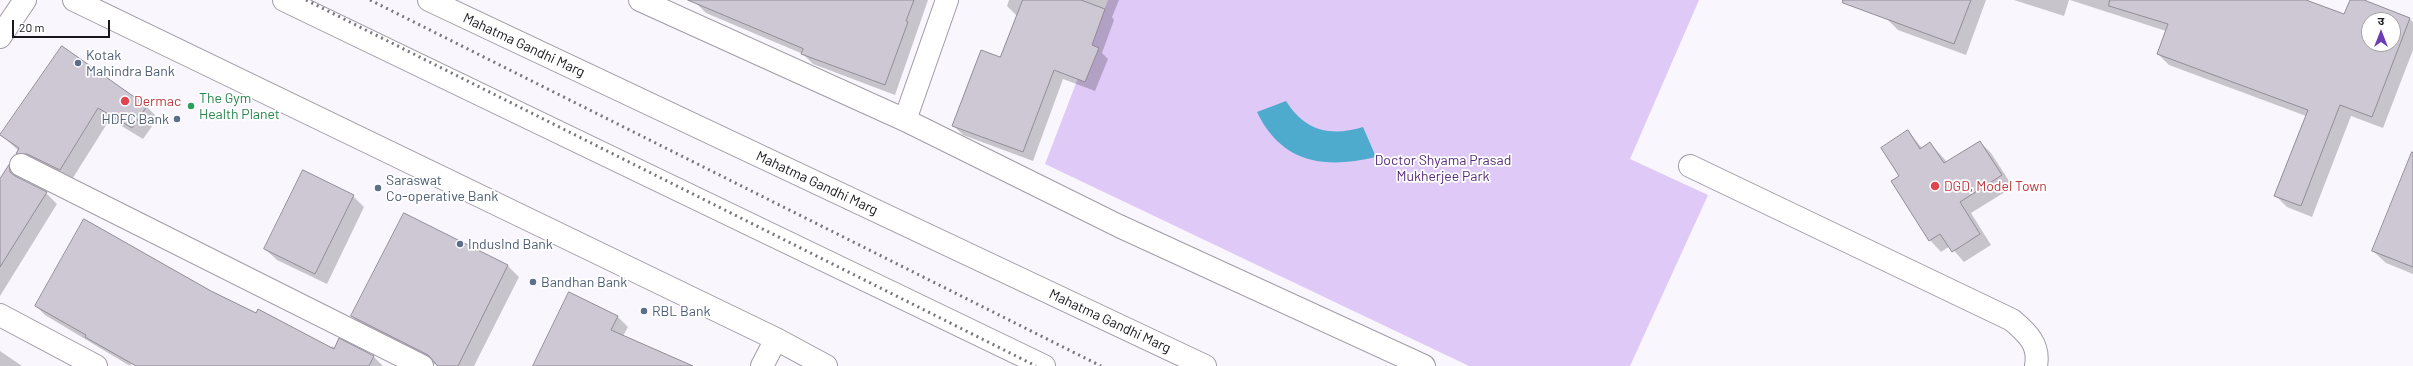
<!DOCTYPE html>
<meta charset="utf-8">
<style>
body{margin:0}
#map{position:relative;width:2413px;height:366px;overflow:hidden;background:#faf6fe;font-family:Barlow,"Noto Sans Devanagari",sans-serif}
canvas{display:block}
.north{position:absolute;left:2361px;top:12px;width:40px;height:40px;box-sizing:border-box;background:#fff;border:1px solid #a3a2a4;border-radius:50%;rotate:0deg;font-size:11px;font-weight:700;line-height:16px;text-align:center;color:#18171b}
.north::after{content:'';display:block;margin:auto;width:14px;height:18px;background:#6e3cb4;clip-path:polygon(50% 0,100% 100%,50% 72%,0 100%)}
.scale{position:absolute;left:12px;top:20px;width:98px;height:18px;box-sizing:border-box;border:2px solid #18171b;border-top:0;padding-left:5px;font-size:12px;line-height:14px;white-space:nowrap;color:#18171b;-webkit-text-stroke:3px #fff;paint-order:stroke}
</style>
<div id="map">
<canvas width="2413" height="366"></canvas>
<div class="north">उ</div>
<div class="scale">20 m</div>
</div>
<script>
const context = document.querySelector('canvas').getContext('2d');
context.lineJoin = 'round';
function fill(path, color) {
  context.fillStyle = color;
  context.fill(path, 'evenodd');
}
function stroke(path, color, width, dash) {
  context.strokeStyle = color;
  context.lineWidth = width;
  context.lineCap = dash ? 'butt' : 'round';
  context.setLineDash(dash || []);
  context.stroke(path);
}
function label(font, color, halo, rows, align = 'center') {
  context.font = font + ' Barlow,sans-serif';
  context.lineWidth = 3.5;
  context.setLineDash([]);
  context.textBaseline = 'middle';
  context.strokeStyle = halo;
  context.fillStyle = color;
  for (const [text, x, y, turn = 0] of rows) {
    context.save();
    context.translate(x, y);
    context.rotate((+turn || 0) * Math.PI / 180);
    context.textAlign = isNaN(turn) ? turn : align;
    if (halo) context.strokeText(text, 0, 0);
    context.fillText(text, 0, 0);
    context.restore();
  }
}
const green = new Path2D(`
 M1108,0H1699L1630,159L1708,195L1630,366H1469L1045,164Z`);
const water = new Path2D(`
 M1286,101C1305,131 1330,137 1363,127L1376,157C1325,169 1282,164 1257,112Z`);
const shadow = new Path2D(`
 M697,0H928L895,95L813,64L803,54L706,13L696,3Z
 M1009,0H1119L1112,17L1114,20L1102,53L1108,59L1095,91L1063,79L1033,161L963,135L954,126L1000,58L1017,16L1007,6Z
 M1894,0H1986L1966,55L1898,30L1887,19Z
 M2014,0H2069L2064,16Z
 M2070,0H2303L2345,15L2351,0H2361L2410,19L2413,22V50L2383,128L2351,116L2312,217L2287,207L2276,196L2306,116L2169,65L2158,54L2166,31ZM2369,20H2393V44H2369Z
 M62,48L147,107L158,118L143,139L110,119L71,181L28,165L17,154L19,151L1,135Z
 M1908,131L1922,148L1930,143L1947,162L1980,142L1991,153L2013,187L1971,213L1991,245L1964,262L1950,246L1941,252L1930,240L1901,176Z
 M2413,151V274L2386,263L2373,251Z
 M9,167L20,180L46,193L57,204L0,296V181Z
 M353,196L364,207L327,284L277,260L265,249Z
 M508,266L519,277L474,366H438L363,327L352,316Z
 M211,292L331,348L332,346L335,348L339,340L374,357L383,366H146L133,359L130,366L45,315L36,306Z
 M617,316L628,327L623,336L686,366H534Z
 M0,351L22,366H0Z`);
const building = new Path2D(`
 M688,0H914L906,21L908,22L885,85L801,54L803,49Z
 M1023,0H1081L1105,9L1092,45L1099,48L1085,82L1054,70L1023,152L952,126L981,50L1000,57Z
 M1843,0H1971L1954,44L1843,3Z
 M2110,0H2306L2344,14L2350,0H2364L2410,18L2372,117L2340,105L2301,206L2274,196L2308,110L2157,54L2168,24L2109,6ZM2369,20H2393V44H2369Z
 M62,46L147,106L132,128L98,108L60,170L27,154H16L19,148L0,135Z
 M1908,130L1920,149L1930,142L1944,163L1980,141L2002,175L1960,202L1980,234L1952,252L1940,234L1929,241L1891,181L1899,176L1881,148Z
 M2412,152L2413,153V267L2372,251Z
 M9,165L10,172L15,176L47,192L0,267V179Z
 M303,170L354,195L315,274L264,249Z
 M404,213L508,265L458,366H438L428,355L351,316Z
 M84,219L211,291L256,313L258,309L334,349L339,338L374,356L369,366H136L85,337L86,335L35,306Z
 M569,292L618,316L611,330L693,366H533Z`);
const minor = new Path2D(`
 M74,0L776,339L826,366
 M640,0L905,120L1119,226L1424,366
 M0,37L25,0
 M905,120L947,0
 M21,165L422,366
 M1690,166L2012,320C2027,333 2040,344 2036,366
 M0,315L96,366
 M762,366L776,339`);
const major = new Path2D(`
 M284,0L1044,366
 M429,0L1205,366`);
const rail = new Path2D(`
 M306,0L1036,366
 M370,0L1101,366`);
const markers = [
 [78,63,4,"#5c6f8a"],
 [125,101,5,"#e0444e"],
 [191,106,4,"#2e9e5b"],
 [177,119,4,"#5c6f8a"],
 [1935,186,5,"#e0444e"],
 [378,188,4,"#5c6f8a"],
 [460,244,4,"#5c6f8a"],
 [533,282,4,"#5c6f8a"],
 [644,311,4,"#5c6f8a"]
];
const streetNames = [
 ["Mahatma Gandhi Marg",524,45,25],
 ["Mahatma Gandhi Marg",817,183,25],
 ["Mahatma Gandhi Marg",1110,321,25]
];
const serviceNames = [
 ["Kotak",86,55],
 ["Mahindra Bank",86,71],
 ["HDFC Bank",169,119,"right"],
 ["Saraswat",386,180],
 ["Co-operative Bank",386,196],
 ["IndusInd Bank",468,244],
 ["Bandhan Bank",541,282],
 ["RBL Bank",652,311]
];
const leisureNames = [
 ["The Gym",199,98],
 ["Health Planet",199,114]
];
const healthNames = [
 ["Dermac",134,101],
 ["DGD, Model Town",1944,186]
];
const parkNames = [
 ["Doctor Shyama Prasad",1443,160],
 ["Mukherjee Park",1443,176]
];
fill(green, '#dfc9f7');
fill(water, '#4eabce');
fill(shadow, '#0003');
fill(building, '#cec8d4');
stroke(building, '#918c97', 1);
stroke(minor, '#a09ba6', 24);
stroke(major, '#a09ba6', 24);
stroke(minor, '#fff', 22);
stroke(major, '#fff', 22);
stroke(rail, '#78757b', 3, [2, 4]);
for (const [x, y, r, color] of markers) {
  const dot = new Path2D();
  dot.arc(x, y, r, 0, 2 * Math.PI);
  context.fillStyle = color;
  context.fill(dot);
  stroke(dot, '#fff', 1.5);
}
label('14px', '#18171b', '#fff', streetNames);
label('14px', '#4e5e75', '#fff', serviceNames, 'left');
label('14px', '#27864d', '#fff', leisureNames, 'left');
label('14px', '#be3a42', '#fff', healthNames, 'left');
label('14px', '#572b7b', '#fff', parkNames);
</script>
